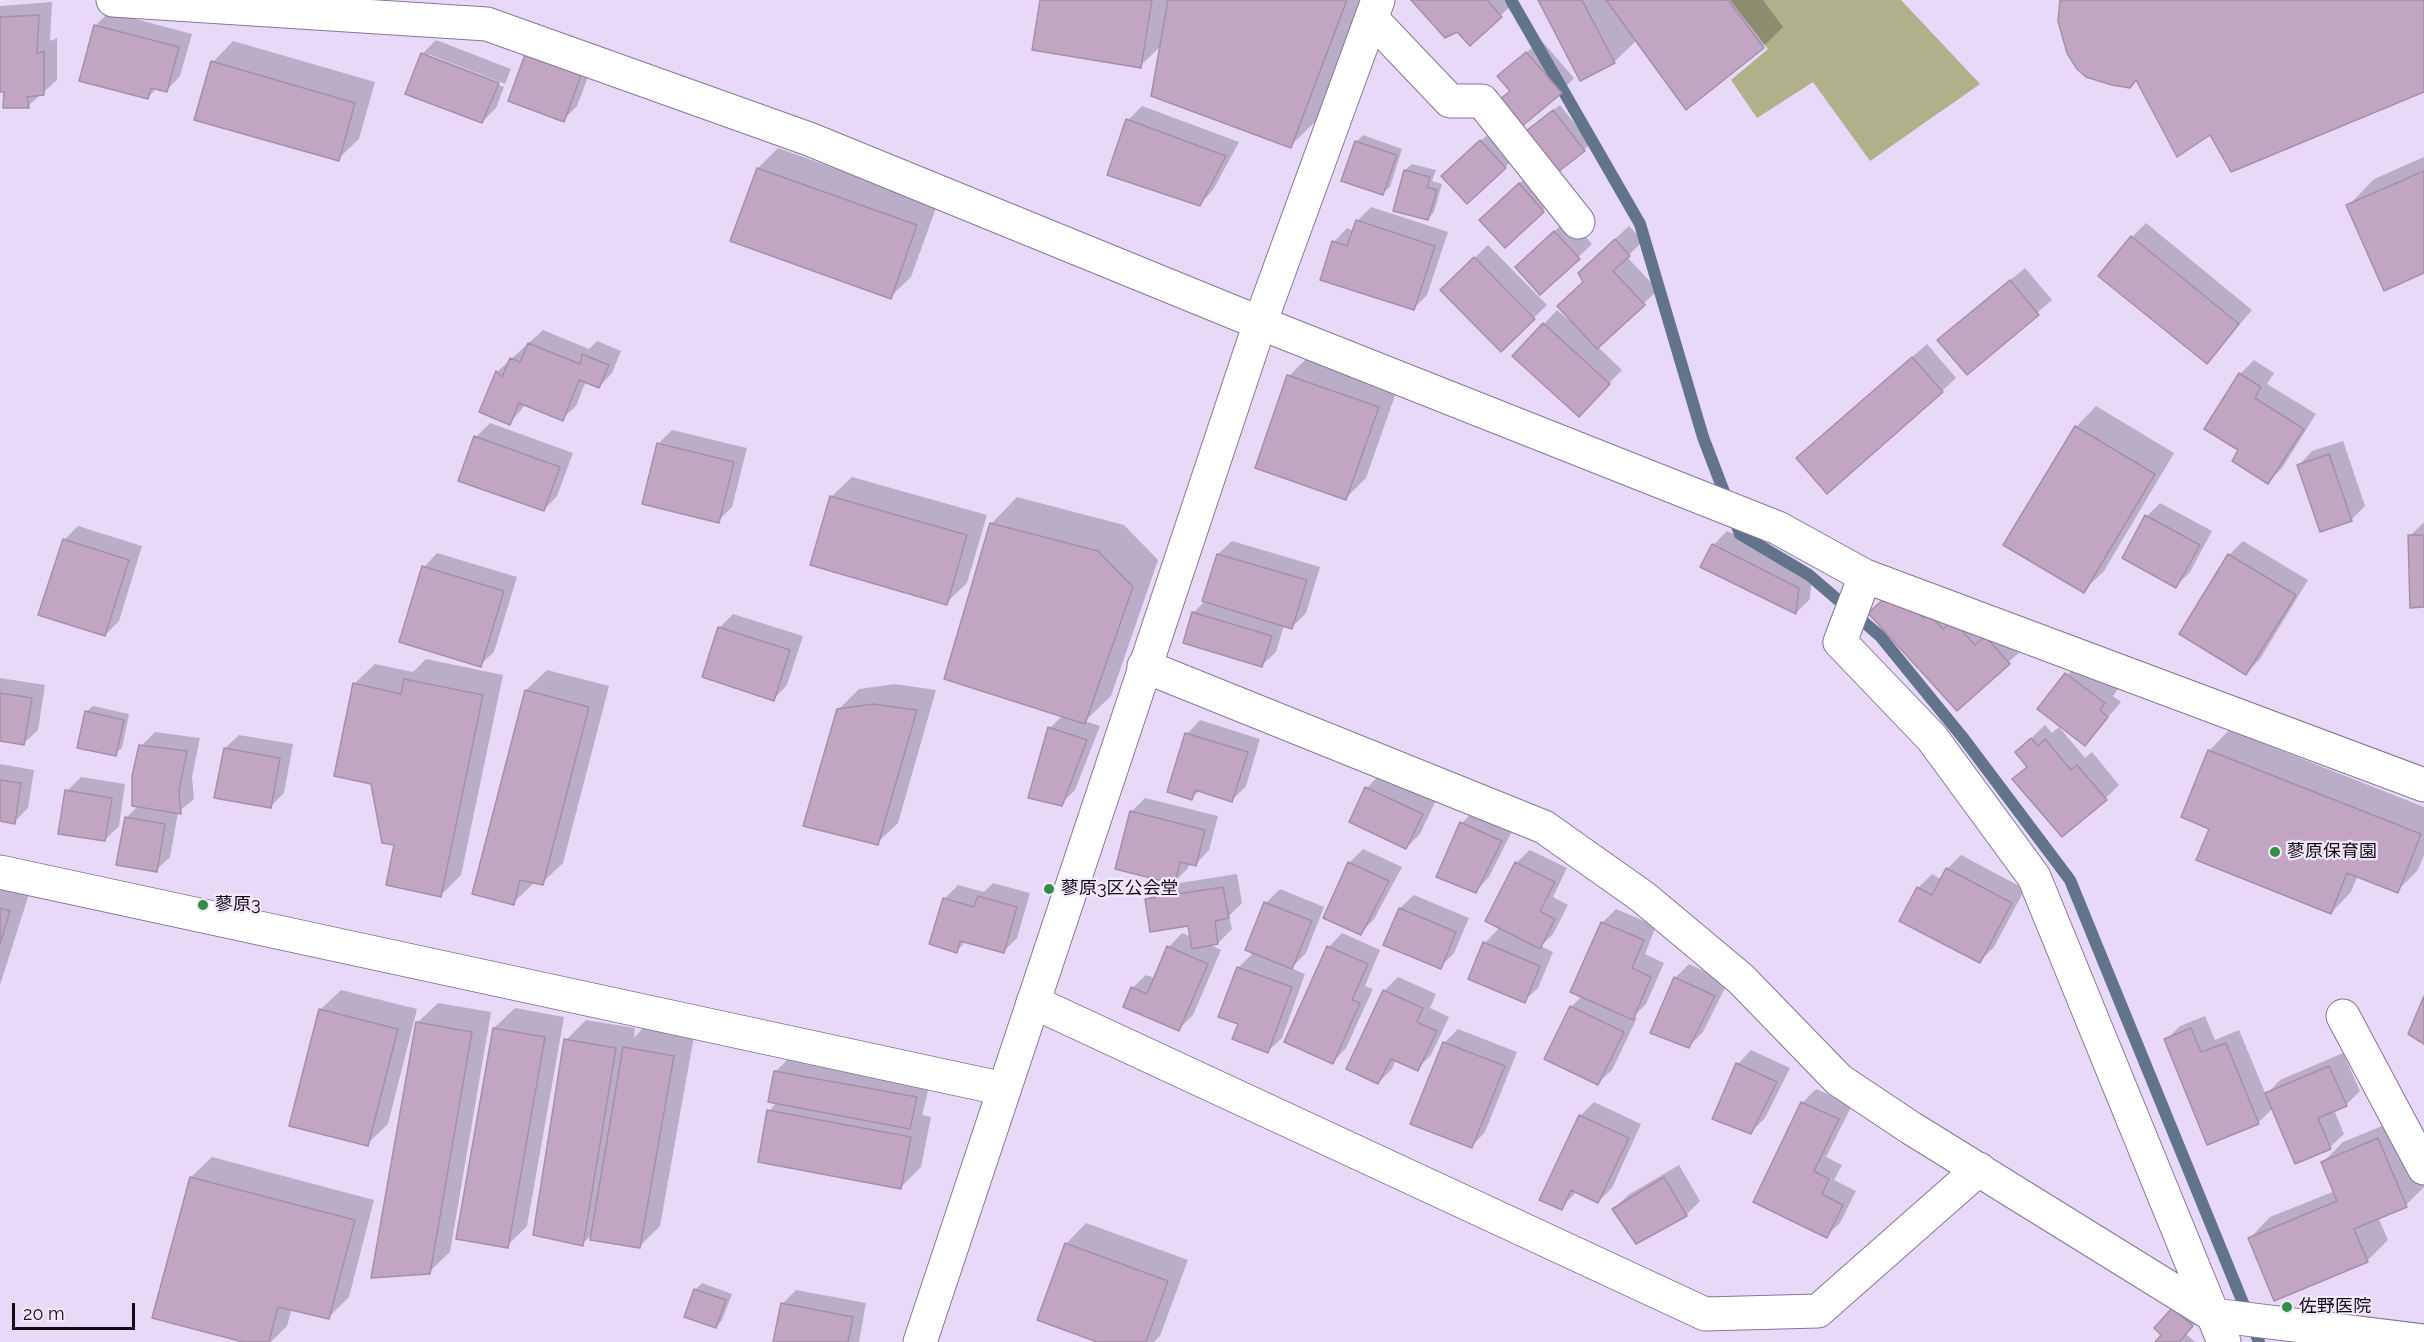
<!DOCTYPE html>
<meta charset="utf-8">
<style>
body{margin:0}
#map{position:relative;width:2424px;height:1342px;overflow:hidden;background:#e9d9f9;font-family:Raleway,sans-serif}
canvas{display:block}
.scale{position:absolute;left:12px;top:1303px;width:123px;height:27px;box-sizing:border-box;border:3px solid #110b16;border-top:0;padding-left:8px;font-size:18px;line-height:21px;white-space:nowrap;color:#110b16;-webkit-text-stroke:4px #f3e9fc;paint-order:stroke}
</style>
<div id="map">
<canvas width="2424" height="1342"></canvas>
<div class="scale">20 m</div>
</div>
<script>
const context = document.querySelector('canvas').getContext('2d');
context.lineJoin = 'round';
function fill(path, color) {
  context.fillStyle = color;
  context.fill(path, 'evenodd');
}
function stroke(path, color, width, dash) {
  context.strokeStyle = color;
  context.lineWidth = width;
  context.lineCap = dash ? 'butt' : 'round';
  context.setLineDash(dash || []);
  context.stroke(path);
}
function label(font, color, halo, rows, align = 'center') {
  context.font = font + ' Raleway,"Noto Sans JP",sans-serif';
  context.lineWidth = 4.5;
  context.setLineDash([]);
  context.textBaseline = 'middle';
  context.strokeStyle = halo;
  context.fillStyle = color;
  for (const [text, x, y, turn = 0] of rows) {
    context.save();
    context.translate(x, y);
    context.rotate((+turn || 0) * Math.PI / 180);
    context.textAlign = isNaN(turn) ? turn : align;
    if (halo) context.strokeText(text, 0, 0);
    context.fillText(text, 0, 0);
    context.restore();
  }
}
const green = new Path2D(`
 M1730,0H1901L1980,84L1870,161L1813,82L1757,118L1731,80L1768,49Z`);
const shadow = new Path2D(`
 M1042,0H1362L1317,120L1290,146L1162,45L1140,66Z
 M1413,0H1513L1515,2L1470,44L1458,31Z
 M1539,0H1763L1783,27L1763,47L1633,34L1635,42L1614,62Z
 M52,2L50,41L57,38V80L28,106L6,90L0,91V6Z
 M109,12L192,34L180,76L167,90L157,88L147,98L95,26Z
 M436,40L511,69L505,84L428,54V57L504,87L496,108L482,122L422,54Z
 M1541,40L1574,78L1561,92L1511,90L1499,76Z
 M233,41L375,82L359,139L338,159L213,62Z
 M528,50L596,56L577,106L563,120Z
 M1560,105L1591,144L1559,170L1534,125Z
 M1142,106L1239,142L1213,190L1200,204L1128,120Z
 M1495,128L1519,154L1505,167L1457,162Z
 M1363,135L1402,149L1390,187L1383,193L1356,142Z
 M778,148L937,205L911,277L890,297L758,168Z
 M2424,157V272L2348,206L2374,179Z
 M1412,164L1436,170L1432,181L1442,184L1434,212L1428,219L1405,170Z
 M1533,171L1557,197L1505,245L1495,206Z
 M1371,207L1448,232L1427,295L1413,309L1334,242L1347,228L1354,231L1357,221Z
 M1569,218L1592,244L1541,293L1530,253Z
 M2146,223L2252,310L2207,362L2132,237Z
 M1629,226L1643,241L1627,257L1658,290L1598,347L1622,370L1592,401L1544,324L1557,310L1569,320L1570,319L1593,259Z
 M1488,245L1547,305L1501,350L1442,290Z
 M2025,268L2052,300L1967,373L1939,340Z
 M543,330L589,349L597,341L621,351L612,373L599,387L586,381L576,406L562,419L526,404L510,423L481,411L498,371Z
 M1927,344L1956,378L1942,391L1798,458Z
 M1309,356L1398,387L1366,478L1346,498L1289,376Z
 M2254,360L2274,373L2267,384L2316,414L2282,468L2268,482L2241,450L2206,428L2240,374Z
 M2096,406L2174,453L2104,571L2083,591L2076,427Z
 M490,423L573,453L557,496L544,510L476,437Z
 M672,430L747,448L732,507L718,521L658,444Z
 M2343,441L2365,506L2351,520L2299,465L2312,451Z
 M852,477L987,515L967,583L946,603L831,497Z
 M1017,497L1124,525L1158,560L1111,696L1085,721L1100,726L1075,790L1061,804L1050,728L1063,715L991,524Z
 M2160,503L2212,531L2190,572L2176,586L2147,516Z
 M2424,522V606L2410,536Z
 M78,526L142,546L119,621L105,635L64,540Z
 M1727,531L1812,574L1810,599L1796,613L1713,545Z
 M1232,541L1320,567L1306,613L1292,627L1284,625L1276,652L1262,665L1193,613L1205,601L1218,554Z
 M2243,541L2308,580L2260,659L2246,673L2181,634L2229,555Z
 M437,553L517,577L494,652L480,665L424,567Z
 M1911,575L1938,605L2023,649L1957,709L1883,599Z
 M733,614L803,636L787,685L774,699L719,628Z
 M426,659L503,675L461,875L441,895L396,844L354,684L375,664L413,672Z
 M2080,660L2118,689L2113,696L2121,702L2085,744L2039,708Z
 M547,670L609,686L563,863L542,883H534L513,903L526,690Z
 M0,678L45,685L38,730L24,743L0,739Z
 M895,684L936,690L898,823L877,843L838,710L859,689Z
 M93,706L129,714L122,748L115,754L86,712Z
 M1200,720L1260,739L1246,786L1232,800L1200,790L1192,798L1187,734Z
 M2045,725L2052,733L2059,727L2085,758L2092,752L2119,785L2106,798L2014,779L2028,766L2017,752Z
 M2229,730L2424,807V855L2418,870L2397,891L2358,875L2351,892L2331,913L2211,828L2209,751Z
 M155,732L200,738L192,777L194,799L178,812L170,857L156,870L126,818L139,805L141,746Z
 M239,735L293,744L284,793L270,807L225,748Z
 M0,764L34,770L28,808L14,822L0,820Z
 M1380,774L1436,800L1420,834L1406,848L1367,788Z
 M81,777L125,784L119,826L105,840L67,791Z
 M1145,798L1218,816L1209,850L1196,864L1189,863L1188,868L1174,882L1131,812Z
 M1475,809L1514,827L1489,877L1476,891L1462,823Z
 M1363,849L1402,867L1374,919L1361,933L1349,863Z
 M1530,850L1567,868L1553,897L1568,905L1553,934L1541,946L1553,952L1538,988L1524,1001L1470,978L1485,943L1500,927L1516,863Z
 M1961,855L2025,889L1994,947L1980,961L1918,888L1932,874L1942,880L1947,869Z
 M1237,874L1242,903L1229,916L1232,929L1218,943L1209,944L1221,950L1193,1015L1179,1029L1132,988L1146,975L1155,978L1169,947L1182,933L1191,937L1189,924L1147,900L1160,886Z
 M0,881L30,891L0,985Z
 M993,883L1030,893L1017,938L1003,952L966,941L957,951L944,899L958,885L984,892Z
 M1280,889L1324,907L1306,953L1291,968L1305,974L1282,1038L1268,1051L1239,1023L1238,968L1254,952L1266,903Z
 M1414,895L1469,918L1454,953L1440,967L1385,944L1400,908Z
 M1616,909L1656,926L1645,954L1664,963L1646,1004L1634,1016L1637,1018L1612,1070L1598,1083L1571,1007L1582,996L1602,923Z
 M1342,933L1380,950L1365,986L1373,989L1346,1048L1333,1062L1286,1041L1329,947Z
 M1689,964L1728,982L1703,1032L1689,1046L1675,978Z
 M1398,977L1436,994L1430,1008L1449,1017L1431,1055L1417,1069L1396,1059L1392,1069L1378,1083L1348,1069L1385,990Z
 M341,990L417,1009L388,1124L367,1144L320,1010Z
 M438,1003L491,1012L450,1252L429,1272L417,1023Z
 M515,1008L564,1017L527,1226L507,1246L494,1028Z
 M2205,1016L2215,1040L2239,1030L2266,1095L2280,1080L2343,1053L2360,1091L2346,1105L2334,1110L2344,1134L2330,1147L2273,1108L2258,1123L2166,1040L2180,1026Z
 M586,1020L635,1028L634,1038L644,1027L694,1036L660,1226L639,1247L593,1234L582,1244L566,1040Z
 M1458,1029L1517,1052L1485,1132L1472,1146L1444,1043Z
 M1751,1050L1790,1068L1765,1118L1751,1132L1738,1064Z
 M789,1058L930,1083L922,1115L931,1117L921,1167L901,1187L769,1111L777,1102L775,1072Z
 M1816,1089L1852,1105L1826,1157L1842,1165L1834,1180L1856,1191L1840,1223L1826,1236L1755,1201L1803,1102Z
 M1594,1102L1641,1124L1612,1188L1598,1202L1577,1191L1561,1208L1580,1116Z
 M2399,1119L2424,1179V1187L2406,1205L2378,1217L2388,1240L2367,1261L2250,1238L2270,1217L2335,1191L2323,1162L2343,1142Z
 M212,1157L374,1200L349,1297L328,1318L292,1308L287,1326L271,1342H249L191,1177Z
 M1679,1165L1700,1201L1686,1215L1614,1209L1628,1195Z
 M1086,1223L1188,1260L1160,1336L1154,1342H1101L1066,1244Z
 M702,1283L732,1294L722,1320L716,1327L695,1290Z
 M796,1290L866,1303L859,1342H775L782,1304Z
 M2173,1309L2206,1312L2186,1334L2195,1342H2157L2163,1334Z`);
const stream = new Path2D(`
 M1511,0L1640,224L1703,437L1740,534L1809,575L1880,636L1964,739L2070,880L2259,1342`);
const building = new Path2D(`
 M1040,0H1152L1141,68L1032,50Z
 M1168,0H1347L1291,148L1151,96Z
 M1411,0H1487L1502,17L1470,46L1457,32L1445,38Z
 M1538,0H1582L1615,63L1580,81Z
 M1606,0H1728L1764,48L1686,110Z
 M2060,0H2424V92L2231,172L2210,135L2177,157L2136,80L2130,88L2112,85L2086,77L2077,69L2067,53L2058,21Z
 M39,15L37,54L44,51V95L27,97L29,108H3L4,92H0V17Z
 M94,25L179,47L167,92L151,88L148,99L79,81Z
 M527,49L583,70L564,122L508,101Z
 M1526,52L1562,93L1521,127L1498,101L1510,91L1497,76Z
 M421,53L499,83L482,123L405,94Z
 M211,61L355,103L339,161L194,120Z
 M1553,110L1585,151L1558,172L1526,131Z
 M1126,119L1226,156L1200,206L1107,175Z
 M1480,140L1506,168L1467,204L1441,176Z
 M1355,141L1397,155L1383,195L1341,181Z
 M757,168L917,225L891,299L730,241Z
 M1404,170L1430,177L1427,187L1437,190L1428,220L1393,211Z
 M2424,171V273L2384,291L2346,205Z
 M1519,183L1544,212L1505,248L1479,220Z
 M1356,220L1435,246L1414,310L1320,280L1332,241L1347,246Z
 M1554,231L1580,259L1540,295L1515,267Z
 M2131,236L2239,324L2207,364L2098,276Z
 M1615,239L1630,256L1613,271L1645,305L1597,349L1557,306L1583,282L1578,273Z
 M1474,257L1535,319L1501,352L1440,290Z
 M2010,280L2039,315L1967,375L1937,340Z
 M1543,323L1610,384L1579,417L1512,356Z
 M528,343L580,364L582,354L609,365L599,388L579,380L563,421L519,403L510,425L479,412L496,371L502,377L510,358L520,362Z
 M1912,357L1943,392L1827,494L1796,458Z
 M2239,373L2261,387L2255,398L2304,429L2268,484L2232,461L2238,450L2204,429Z
 M1287,375L1379,407L1346,500L1255,468Z
 M2075,426L2155,474L2084,593L2003,545Z
 M474,436L560,467L544,511L458,481Z
 M657,443L734,462L719,523L642,504Z
 M2329,454L2352,521L2320,532L2297,465Z
 M830,496L967,535L947,605L810,565Z
 M2145,515L2200,545L2176,588L2122,558Z
 M990,523L1098,551L1133,587L1085,724L944,679Z
 M2408,535H2424V607L2410,608Z
 M63,539L129,560L105,636L38,615Z
 M1712,544L1799,588L1796,614L1700,567Z
 M1217,554L1307,580L1292,629L1202,601Z
 M2228,554L2296,595L2246,675L2179,634Z
 M422,566L504,591L481,667L399,642Z
 M1896,588L1923,618L1928,613L1943,629L1953,621L1975,645L1985,636L2010,664L1957,711L1868,613Z
 M1192,612L1272,636L1262,667L1183,643Z
 M718,627L790,650L774,701L702,677Z
 M2065,673L2105,703L2100,710L2108,717L2085,746L2037,709Z
 M404,679L483,695L441,897L386,885L394,845L382,843L371,784L334,776L353,683L401,694Z
 M525,690L589,707L543,885L520,880L514,905L472,894Z
 M0,693L32,698L24,745L0,741Z
 M873,704L917,710L878,845L803,826L837,709Z
 M85,711L124,720L116,756L77,748Z
 M1048,727L1087,740L1062,806L1028,798Z
 M1185,733L1248,752L1232,802L1195,790L1192,800L1167,792Z
 M2031,738L2038,746L2045,739L2071,770L2077,765L2107,800L2062,837L2012,779L2027,767L2015,752Z
 M139,745L187,751L179,791L181,814L132,806V776Z
 M224,748L280,758L271,808L214,798Z
 M2208,750L2421,834L2398,893L2347,873L2331,914L2196,860L2209,829L2181,817Z
 M0,780L21,783L15,824L0,821Z
 M1365,787L1423,814L1406,849L1349,822Z
 M65,790L112,798L105,841L58,834Z
 M1130,811L1205,830L1196,866L1180,862L1175,884L1115,869Z
 M125,817L165,824L157,872L116,865Z
 M1460,822L1502,841L1476,893L1436,877Z
 M1348,862L1389,881L1361,935L1323,918Z
 M1515,862L1555,882L1540,911L1555,919L1540,949L1485,921Z
 M1946,868L2012,903L1980,963L1899,921L1917,887L1932,895Z
 M1223,887L1229,918L1215,921L1218,944L1192,949L1188,926L1150,932L1145,899Z
 M978,896L1017,907L1004,953L960,941L957,953L929,944L943,898L974,907Z
 M1264,902L1312,921L1292,969L1245,950Z
 M0,908L10,911L0,944Z
 M1399,908L1456,932L1441,969L1383,945Z
 M1601,922L1644,940L1632,968L1651,977L1633,1020L1570,992Z
 M1483,942L1540,966L1525,1003L1468,979Z
 M1167,946L1208,964L1179,1031L1123,1007L1131,987L1147,994Z
 M1327,946L1368,964L1352,1000L1360,1003L1333,1064L1284,1042Z
 M1237,967L1292,987L1268,1053L1232,1039L1238,1024L1218,1017Z
 M1674,977L1715,996L1689,1048L1650,1033Z
 M1383,990L1423,1008L1417,1022L1437,1031L1418,1071L1391,1059L1378,1084L1346,1069Z
 M2424,996V1044L2408,1034Z
 M1570,1006L1624,1032L1598,1085L1544,1059Z
 M319,1009L398,1029L368,1146L289,1126Z
 M416,1022L472,1032L430,1274L371,1278Z
 M493,1028L545,1037L508,1248L456,1239Z
 M2191,1028L2201,1052L2226,1043L2259,1124L2207,1145L2164,1039Z
 M564,1039L616,1048L583,1246L533,1235Z
 M1443,1042L1505,1066L1472,1148L1410,1124Z
 M623,1047L674,1056L640,1248L590,1240Z
 M1736,1063L1777,1082L1751,1134L1712,1119Z
 M2329,1066L2347,1106L2318,1118L2331,1149L2295,1164L2265,1093Z
 M774,1071L917,1097L910,1129L768,1102Z
 M1801,1102L1839,1119L1814,1171L1829,1179L1822,1194L1843,1205L1827,1238L1753,1202Z
 M767,1110L911,1137L901,1189L758,1162Z
 M1579,1115L1629,1138L1598,1203L1571,1190L1562,1210L1539,1200Z
 M2378,1138L2407,1207L2354,1229L2368,1262L2274,1301L2248,1238L2337,1201L2321,1162Z
 M190,1177L355,1220L329,1319L278,1307L269,1342H243L152,1318Z
 M1664,1177L1687,1216L1636,1244L1612,1209Z
 M1065,1243L1168,1281L1146,1342H1097L1037,1320Z
 M694,1289L726,1300L716,1328L684,1317Z
 M781,1303L853,1317L848,1342H773Z
 M2172,1308L2193,1326L2179,1342H2155L2161,1335L2154,1328Z`);
const street = new Path2D(`
 M113,0L487,24L809,139L1260,323L1778,528L1865,576L2424,785
 M1372,19L1450,101H1482L1578,222
 M1865,576L1840,642L1932,738L2034,877L2224,1342
 M1144,666L1544,827L1643,897L1741,979L1839,1080L1911,1128L2213,1315L2424,1341
 M0,872L1004,1089
 M1033,1002L1705,1314L1818,1311L1979,1169
 M2343,1016L2424,1168`);
const secondary = new Path2D(`
 M920,1342L1260,323L1378,0`);
const markers = [
 [2275,852,6,"#308f42"],
 [1049,889,6,"#308f42"],
 [203,905,6,"#308f42"],
 [2287,1307,6,"#308f42"]
];
const poiNames = [
 ["蓼原保育園",2287,852],
 ["蓼原3区公会堂",1061,889],
 ["蓼原3",215,905],
 ["佐野医院",2299,1307]
];
fill(green, '#afb18b');
fill(shadow, '#0003');
stroke(stream, '#62748c', 12);
fill(building, '#c2a5c3');
stroke(building, '#a78fa8', 1.5);
stroke(street, '#867794', 35);
stroke(secondary, '#867794', 35);
stroke(street, '#fff', 33);
stroke(secondary, '#fff', 33);
for (const [x, y, r, color] of markers) {
  const dot = new Path2D();
  dot.arc(x, y, r, 0, 2 * Math.PI);
  context.fillStyle = color;
  context.fill(dot);
  stroke(dot, '#f3e9fc', 2);
}
label('18px', '#110b16', '#f3e9fc', poiNames, 'left');
</script>
